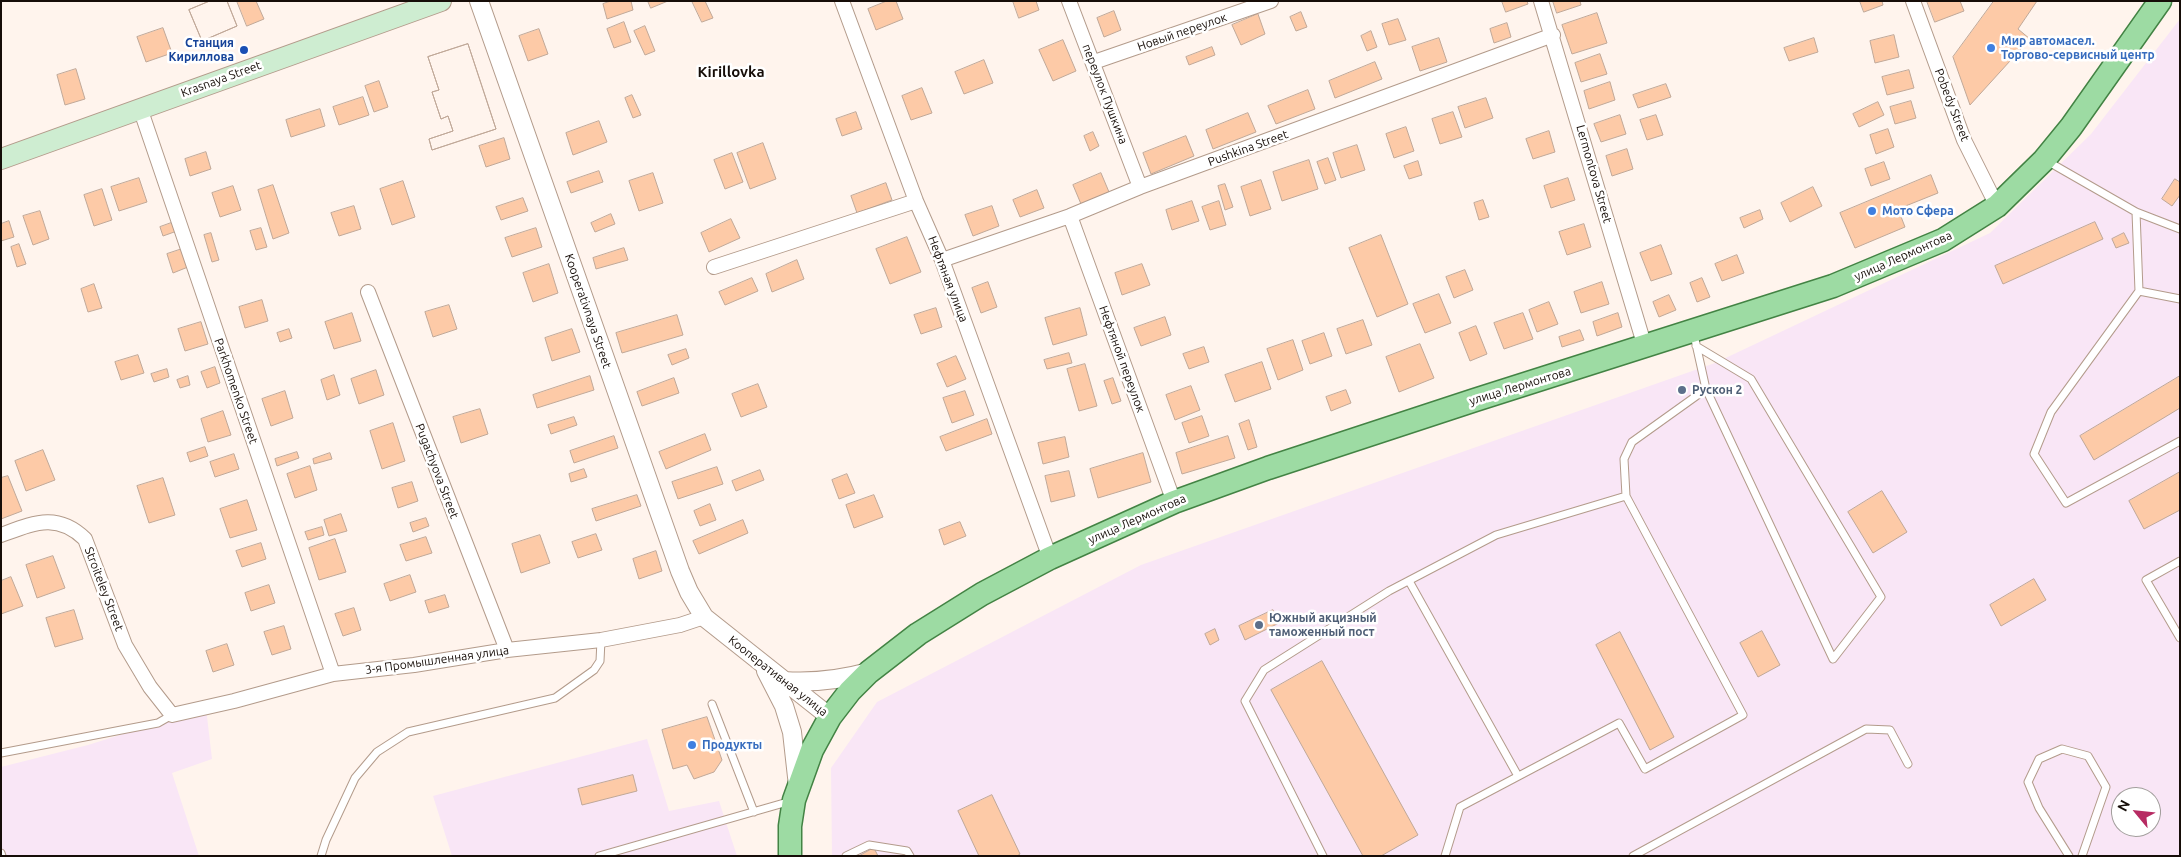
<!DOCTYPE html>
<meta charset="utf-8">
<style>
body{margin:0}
#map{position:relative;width:2181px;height:857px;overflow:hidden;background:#fff4ed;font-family:Ubuntu,sans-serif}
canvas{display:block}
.frame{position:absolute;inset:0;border:2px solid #160d08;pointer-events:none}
.north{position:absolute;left:2111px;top:787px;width:50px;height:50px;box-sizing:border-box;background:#fff;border:1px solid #a29e9c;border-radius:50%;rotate:298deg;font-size:14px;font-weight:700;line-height:20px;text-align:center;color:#160d08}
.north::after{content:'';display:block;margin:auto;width:18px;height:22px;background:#b72b63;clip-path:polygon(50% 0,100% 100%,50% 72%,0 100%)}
</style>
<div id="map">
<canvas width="2181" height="857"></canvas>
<div class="frame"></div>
<div class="north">N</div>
</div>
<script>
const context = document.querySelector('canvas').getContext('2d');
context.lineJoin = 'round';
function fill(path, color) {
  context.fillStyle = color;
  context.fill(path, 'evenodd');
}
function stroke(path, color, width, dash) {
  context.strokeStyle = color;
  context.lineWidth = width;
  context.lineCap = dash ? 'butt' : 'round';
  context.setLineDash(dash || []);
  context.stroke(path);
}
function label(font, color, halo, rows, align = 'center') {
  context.font = font + ' Ubuntu,sans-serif';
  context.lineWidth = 5;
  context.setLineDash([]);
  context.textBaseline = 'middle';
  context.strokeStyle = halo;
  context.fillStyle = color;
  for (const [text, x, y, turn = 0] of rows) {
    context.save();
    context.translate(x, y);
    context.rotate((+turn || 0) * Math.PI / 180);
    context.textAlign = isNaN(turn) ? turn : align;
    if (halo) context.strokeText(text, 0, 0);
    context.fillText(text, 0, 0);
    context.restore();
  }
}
const industrial = new Path2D(`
 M2180,19V856H832L831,768L877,702L1141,565L1715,363L1990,233L2091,134ZM2121,797H2151V827H2121Z
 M206,708L212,759L172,773L199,856H1V767L88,745Z
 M647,739L669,811L719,801L737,856H452L433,796Z`);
const building = new Path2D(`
 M210,1H227L237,26L202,41L189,10Z
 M210,1H227L237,26L202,41L189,10Z
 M237,1H256L264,19L247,26Z
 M611,1H631L633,10L607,19L603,4Z
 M648,1H668L651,8Z
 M692,1H705L713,18L702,22Z
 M887,1H896L903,19L876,30L868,9Z
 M1013,1H1036L1039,10L1019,18Z
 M1502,1H1527L1528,4L1506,12Z
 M1553,1H1580L1581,5L1557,13Z
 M1860,1H1882L1883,5L1864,12Z
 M1927,1H1960L1964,11L1935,22Z
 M1994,1H2037L2018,29L2030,39L1970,105L1953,57Z
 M1114,11L1121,30L1104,37L1097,18Z
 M1301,12L1307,27L1296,31L1290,17Z
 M1597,13L1607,43L1572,54L1562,25Z
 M1258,14L1265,34L1241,45L1232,25Z
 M1398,19L1406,40L1389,45L1382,24Z
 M624,22L631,42L614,48L607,29Z
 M1507,23L1511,37L1494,43L1490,29Z
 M645,26L655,51L645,55L634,31Z
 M163,28L172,53L146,62L137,37Z
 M539,29L548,54L528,61L519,36Z
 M1371,31L1377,47L1367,51L1361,36Z
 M1894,35L1899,57L1875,63L1870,41Z
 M1439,38L1447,62L1420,71L1412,47Z
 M1814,38L1818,52L1789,61L1784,48Z
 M1063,40L1076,71L1053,81L1039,50Z
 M468,44L496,129L432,150L429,139L453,131L448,116L441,119L432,92L439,90L428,57Z
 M468,44L496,129L432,150L429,139L453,131L448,116L441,119L432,92L439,90L428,57Z
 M1212,47L1215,55L1189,65L1186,57Z
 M1600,54L1607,74L1581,82L1575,63Z
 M984,60L993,83L964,94L955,72Z
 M1375,62L1382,79L1335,98L1329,81Z
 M76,69L85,99L65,105L57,75Z
 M1909,70L1914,88L1887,95L1882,77Z
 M379,81L388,107L374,112L365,86Z
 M1610,82L1615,100L1589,109L1584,91Z
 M1666,84L1671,97L1638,108L1633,95Z
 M922,88L932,113L911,120L902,96Z
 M1308,90L1315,109L1276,124L1268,106Z
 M632,95L641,115L633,118L625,98Z
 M363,97L369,115L339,125L333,107Z
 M1486,98L1493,118L1465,128L1458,107Z
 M1911,101L1916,118L1895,124L1890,107Z
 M1878,102L1884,115L1859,127L1853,114Z
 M320,109L325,126L291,137L286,120Z
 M856,112L862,129L842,136L836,119Z
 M1453,112L1462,137L1440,144L1432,119Z
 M1248,113L1256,132L1213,149L1206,130Z
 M1620,115L1626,134L1601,142L1594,124Z
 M1656,115L1663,135L1647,140L1640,120Z
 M599,121L607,142L573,155L566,133Z
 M1406,127L1414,151L1394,158L1386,134Z
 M1888,129L1894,147L1876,154L1870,135Z
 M1549,131L1555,152L1533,159L1526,139Z
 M1093,132L1099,146L1090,151L1084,136Z
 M1186,136L1194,156L1151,174L1143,153Z
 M504,138L510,159L486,167L479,146Z
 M763,143L776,179L750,189L737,153Z
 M1357,145L1365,170L1341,178L1333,153Z
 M1627,149L1633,169L1612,176L1606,156Z
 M206,152L211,169L190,176L185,159Z
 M732,153L743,182L725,189L714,160Z
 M1328,158L1336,180L1325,184L1317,162Z
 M1309,160L1318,189L1282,201L1273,172Z
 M1418,161L1422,175L1409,179L1404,166Z
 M1884,162L1890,179L1871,186L1865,169Z
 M599,171L603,182L571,193L567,182Z
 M653,173L663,203L639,211L629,181Z
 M1101,173L1109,192L1081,204L1073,185Z
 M1931,175L1938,193L1898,209L1905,227L1855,248L1840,213Z
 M139,178L147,202L119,211L111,187Z
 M1568,178L1575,200L1551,208L1544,186Z
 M2175,179L2180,182V195L2172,206L2162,199Z
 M1261,180L1271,209L1250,216L1241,187Z
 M403,181L415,217L392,225L380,189Z
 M886,183L892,200L857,213L851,196Z
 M1225,184L1233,207L1225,210L1218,186Z
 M273,185L289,233L273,239L258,190Z
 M233,186L241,210L220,217L212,193Z
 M1813,187L1822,206L1790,222L1781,203Z
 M102,189L112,220L94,226L84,195Z
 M1037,190L1044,208L1020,217L1013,200Z
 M523,198L528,211L501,220L496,207Z
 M1483,200L1489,217L1479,220L1474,203Z
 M1192,201L1199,221L1172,230L1166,210Z
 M1219,201L1226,225L1210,230L1202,207Z
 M354,206L361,229L339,236L331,213Z
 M992,206L999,226L973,236L965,215Z
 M1760,210L1763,219L1744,228L1740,218Z
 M40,211L49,239L33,245L23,216Z
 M611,214L615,224L595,232L591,223Z
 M731,219L740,238L709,252L701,233Z
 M9,221L14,237L1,241V224Z
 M174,222L177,231L163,236L160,227Z
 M2095,222L2103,239L2003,284L1995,266Z
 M1584,224L1591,247L1567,255L1559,232Z
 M261,228L267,247L256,250L250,231Z
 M536,228L542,247L512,257L505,238Z
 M211,233L219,260L212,262L204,235Z
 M2124,233L2129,243L2116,248L2112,239Z
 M1381,235L1408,304L1377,317L1349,248Z
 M907,237L921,272L890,284L876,249Z
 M19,244L26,264L17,267L11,247Z
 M1661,245L1672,274L1651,281L1640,253Z
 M624,248L628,260L596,269L593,258Z
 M182,249L188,267L173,273L167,254Z
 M1737,255L1744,273L1722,281L1715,264Z
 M797,260L804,279L772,292L766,274Z
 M549,264L558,293L533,302L523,273Z
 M1142,264L1150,285L1122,295L1115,273Z
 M1465,270L1473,290L1454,298L1446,277Z
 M752,278L758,291L725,305L719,292Z
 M1702,278L1710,297L1697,302L1690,283Z
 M988,282L997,307L981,313L972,288Z
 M1602,282L1609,304L1581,313L1574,292Z
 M94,284L102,308L88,312L81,289Z
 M1439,294L1451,323L1425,333L1413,304Z
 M1669,295L1676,310L1659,317L1653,302Z
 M262,300L268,321L245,328L239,307Z
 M1549,302L1558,324L1537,332L1529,310Z
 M449,305L457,329L433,337L425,312Z
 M936,308L942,327L921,334L914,315Z
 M1080,308L1087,335L1053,345L1045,318Z
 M352,313L361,341L334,349L325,322Z
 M1523,313L1533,339L1504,349L1494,323Z
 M1618,313L1622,327L1597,336L1593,322Z
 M677,315L683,335L622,353L616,333Z
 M1165,317L1171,335L1141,346L1134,328Z
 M1363,320L1372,345L1346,354L1337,329Z
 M201,322L208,344L185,351L178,329Z
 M1476,326L1487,354L1470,361L1459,333Z
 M289,329L292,338L280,342L277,333Z
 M572,329L580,352L552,361L545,338Z
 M1580,330L1584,340L1562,347L1559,337Z
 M1324,333L1332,356L1310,364L1302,341Z
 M1293,340L1303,370L1278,380L1267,349Z
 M1420,344L1434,378L1399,392L1386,357Z
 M1204,347L1209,362L1189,369L1183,354Z
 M686,349L689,358L672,365L668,355Z
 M1069,353L1072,363L1047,369L1044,360Z
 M138,355L144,373L121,380L115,362Z
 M956,356L966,379L947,387L937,364Z
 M1262,362L1271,389L1235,402L1225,375Z
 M1085,364L1097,406L1079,411L1067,369Z
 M215,367L220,383L207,388L201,372Z
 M167,369L169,377L154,382L151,374Z
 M376,370L384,395L359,404L351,379Z
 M334,375L340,395L327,400L321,380Z
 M188,376L190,385L180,388L177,380Z
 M590,376L594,390L537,408L533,395Z
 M2180,376V408L2094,460L2080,436Z
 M674,378L679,393L642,406L637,392Z
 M1113,378L1121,401L1112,404L1104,381Z
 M758,384L767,407L741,417L732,394Z
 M1191,386L1200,410L1175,420L1166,395Z
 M1346,390L1351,403L1331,411L1326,397Z
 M285,391L293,418L271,426L262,399Z
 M965,391L974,415L952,423L943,398Z
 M480,409L488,434L461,443L453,417Z
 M223,411L231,435L208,442L201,419Z
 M1202,416L1209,436L1189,443L1182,423Z
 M574,417L577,425L551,434L548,425Z
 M987,419L992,434L946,451L940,437Z
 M1249,420L1257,447L1248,450L1239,424Z
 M393,423L405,461L382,469L370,431Z
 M705,434L711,450L666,469L659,452Z
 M614,436L618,448L574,463L570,451Z
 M1228,436L1235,458L1182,474L1176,453Z
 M1065,437L1069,457L1043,464L1038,443Z
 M205,447L208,456L190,462L187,453Z
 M43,450L55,480L26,491L15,461Z
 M297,452L299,458L277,466L275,459Z
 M330,453L332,459L314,464L313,459Z
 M1143,453L1151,482L1098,498L1090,469Z
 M234,454L239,469L215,477L210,462Z
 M310,466L317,490L295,498L287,474Z
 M717,467L723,484L678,499L672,482Z
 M584,469L587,477L571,482L569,474Z
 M760,470L764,480L736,491L732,481Z
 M1069,471L1075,496L1051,502L1045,476Z
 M2180,472V510L2144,529L2129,501Z
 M847,474L855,493L839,499L832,480Z
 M8,476L22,511L1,519V478Z
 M163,478L175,515L149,523L137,486Z
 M412,482L418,501L398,508L392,488Z
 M1882,491L1907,532L1873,553L1848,512Z
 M637,495L641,506L596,521L592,509Z
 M874,495L883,517L854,528L846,505Z
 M247,500L257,530L230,538L220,509Z
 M710,504L716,520L700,526L694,511Z
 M341,514L347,531L329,536L324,520Z
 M426,518L429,526L413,532L410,523Z
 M743,520L748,533L699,554L693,541Z
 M960,522L966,536L944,545L939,530Z
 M322,527L324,535L308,540L305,532Z
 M596,534L602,550L578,558L572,542Z
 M540,535L550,563L521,573L512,544Z
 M426,537L432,553L406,561L400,545Z
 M335,539L346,572L319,580L309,548Z
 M261,543L266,559L242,567L236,551Z
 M656,551L662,571L639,579L633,559Z
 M53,556L65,588L37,598L26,565Z
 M410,575L416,592L390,601L384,584Z
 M11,577L23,606L1,614V581Z
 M2034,579L2046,600L2001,626L1990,605Z
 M269,585L275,603L251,611L245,593Z
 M445,595L449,607L429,613L425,601Z
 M354,608L361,630L343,636L335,614Z
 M74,610L83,639L55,647L46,618Z
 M1273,610L1279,623L1245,640L1239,626Z
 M284,626L291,649L272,655L264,632Z
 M1215,629L1219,640L1210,645L1205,634Z
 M1762,631L1780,665L1758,677L1740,643Z
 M1620,632L1674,737L1650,750L1596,645Z
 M227,644L234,665L213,672L206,651Z
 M1322,661L1418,835L1381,856H1363L1271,690Z
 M707,717L722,760L714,772L694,779L687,765L673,769L662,730Z
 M633,775L637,791L582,805L578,789Z
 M992,795L1020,854L1017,856H979L958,811Z
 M874,848L878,856H859Z`);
const service = new Path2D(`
 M2047,161L2136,212L2180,229
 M2136,212L2139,291L2051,412L2034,454L2066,503L2180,441
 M2139,291L2180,299
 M1694,335L1706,389L1833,659L1881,597L1751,379L1696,346
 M2180,561L2146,580L2180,638
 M1409,581L1518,776
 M712,704L754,812
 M1,753L158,723L172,715
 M1,853L2,856
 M321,856L326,840L355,778L377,752L408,732L555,698L594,670L600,661L601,640
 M599,856L791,801
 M846,856L869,845L907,851L910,856
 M1323,856L1245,701L1264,670L1389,591L1496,535L1626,496
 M1445,856L1460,807L1619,723L1645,769L1743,715L1626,496L1624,459L1632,442L1706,389
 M1633,856L1866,729L1890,730L1908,764
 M2069,856L2039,808L2028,782L2039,759L2062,749L2088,756L2106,787L2082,856`);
const minor = new Path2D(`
 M842,1L916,201L942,260L1050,558
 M1069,1L1140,187
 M1541,1L1645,347
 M1913,1L1964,140L1997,206
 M1094,62L1271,1
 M140,108L333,674
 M1070,216L1174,502
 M942,260L1070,216L1140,187L1553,35
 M714,267L916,201
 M368,292L507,650
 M1,535C34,523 57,512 85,539L125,645L150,687L172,715L234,701L333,674L414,665L507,650L601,640L680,625L704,617`);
const tertiary = new Path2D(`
 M479,1L680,571L689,592L704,617L830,717
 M766,671L784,706L792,732L798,786
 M784,681C814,683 840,680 869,672`);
const secondary = new Path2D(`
 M1,159L441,1`);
const primary = new Path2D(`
 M790,856V826L794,800L812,750L830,717L850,691L869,672L918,634L982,594L1050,558L1174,502L1268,468L1475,400L1833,286L1943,240L1997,206L2044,160L2071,127L2160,1`);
const markers = [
 [1991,48,5,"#3f7fe0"],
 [244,50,5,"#1a4fb4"],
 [1872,211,5,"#3f7fe0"],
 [1682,390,5,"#5c6f8a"],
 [1259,625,5,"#5c6f8a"],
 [692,745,5,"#3f7fe0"]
];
const streetNames = [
 ["Новый переулок",1182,32,-19],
 ["Krasnaya Street",221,79,-20],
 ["переулок Пушкина",1105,94,69],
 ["Pobedy Street",1952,105,69],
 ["Pushkina Street",1248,148,-20],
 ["Lermontova Street",1594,174,74],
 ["улица Лермонтова",1903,256,-24],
 ["Нефтяная улица",948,279,69],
 ["Kooperativnaya Street",588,311,71],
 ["Нефтяной переулок",1122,359,70],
 ["улица Лермонтова",1520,386,-17],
 ["Parkhomenko Street",236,391,71],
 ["Pugachyova Street",437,471,69],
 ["улица Лермонтова",1137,519,-24],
 ["Stroiteley Street",104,589,69],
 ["3-я Промышленная улица",437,660,-8],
 ["Кооперативная улица",778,676,38]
];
const shopNames = [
 ["Мир автомасел.",2001,41],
 ["Торгово-сервисный центр",2001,55],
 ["Мото Сфера",1882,211],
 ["Продукты",702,745]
];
const transitNames = [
 ["Станция",234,43],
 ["Кириллова",234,57]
];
const serviceNames = [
 ["Рускон 2",1692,390],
 ["Южный акцизный",1269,618],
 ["таможенный пост",1269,632]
];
const quarterNames = [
 ["Kirillovka",731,72]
];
fill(industrial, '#f9e6f6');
fill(building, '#fdcaa7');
stroke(building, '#c0a898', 1);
stroke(service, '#b39b8b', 9);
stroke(minor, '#b39b8b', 16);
stroke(tertiary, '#b39b8b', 20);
stroke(secondary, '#b39b8b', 22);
stroke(primary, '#438344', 25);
stroke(service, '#fff', 7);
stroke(minor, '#fff', 14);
stroke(tertiary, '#fff', 18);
stroke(secondary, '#ceedd1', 20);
stroke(primary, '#9ddba3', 22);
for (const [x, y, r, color] of markers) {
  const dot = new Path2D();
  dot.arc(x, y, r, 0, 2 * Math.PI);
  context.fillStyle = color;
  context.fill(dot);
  stroke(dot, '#fff', 2);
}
label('12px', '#160d08', '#fff', streetNames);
label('bold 12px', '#366cbe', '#fff', shopNames, 'left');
label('bold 12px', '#164399', '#fff', transitNames, 'right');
label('bold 12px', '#4e5e75', '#fff', serviceNames, 'left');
label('bold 15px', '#160d08', '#fff', quarterNames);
</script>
